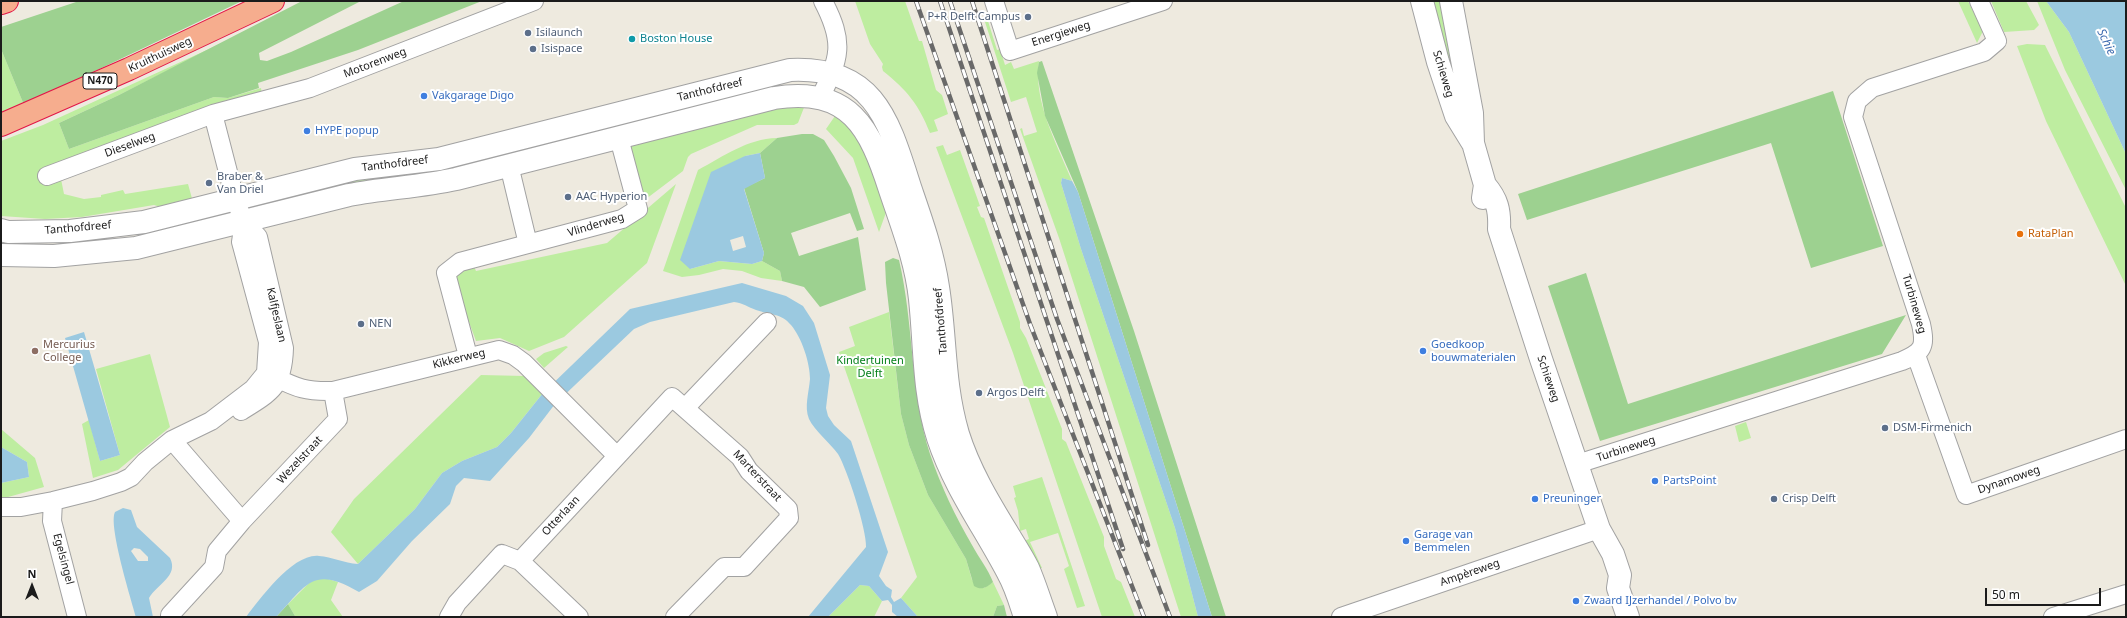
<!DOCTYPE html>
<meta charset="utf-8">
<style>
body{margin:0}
#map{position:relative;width:2127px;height:618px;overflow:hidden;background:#eeeadf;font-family:"Noto Sans",sans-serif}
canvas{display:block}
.frame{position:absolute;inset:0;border:2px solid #1b1b1b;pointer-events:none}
.north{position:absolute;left:12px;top:566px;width:40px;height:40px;-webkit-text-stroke:3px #fff;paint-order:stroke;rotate:0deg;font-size:11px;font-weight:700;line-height:16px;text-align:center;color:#1b1b1b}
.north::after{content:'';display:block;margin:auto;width:14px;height:18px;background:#1b1b1b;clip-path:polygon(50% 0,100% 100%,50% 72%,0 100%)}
.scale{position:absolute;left:1985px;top:588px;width:116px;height:18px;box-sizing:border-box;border:2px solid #1b1b1b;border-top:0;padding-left:5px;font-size:12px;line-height:14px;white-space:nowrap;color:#1b1b1b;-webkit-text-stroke:3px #fff;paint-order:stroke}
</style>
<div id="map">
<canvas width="2127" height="618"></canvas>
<div class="frame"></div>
<div class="north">N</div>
<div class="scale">50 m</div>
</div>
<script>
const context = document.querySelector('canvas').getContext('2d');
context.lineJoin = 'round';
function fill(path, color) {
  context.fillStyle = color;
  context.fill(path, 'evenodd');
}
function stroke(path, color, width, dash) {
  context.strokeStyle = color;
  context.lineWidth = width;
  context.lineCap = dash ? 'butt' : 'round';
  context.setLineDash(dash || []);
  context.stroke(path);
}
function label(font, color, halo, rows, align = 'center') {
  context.font = font + ' "Noto Sans",sans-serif';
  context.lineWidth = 4;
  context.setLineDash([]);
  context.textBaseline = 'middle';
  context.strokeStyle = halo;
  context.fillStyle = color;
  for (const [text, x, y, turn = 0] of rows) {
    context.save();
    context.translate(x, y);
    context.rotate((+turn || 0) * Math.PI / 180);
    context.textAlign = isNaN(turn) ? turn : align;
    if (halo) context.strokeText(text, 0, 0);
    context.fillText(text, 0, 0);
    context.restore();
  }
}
const grass = new Path2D(`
 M855,1H905L919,41H922L936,90L942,95L948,114L934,120L938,131L930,133C919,105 907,90 883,71L882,67L883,64L870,44Z
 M1426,1H1443L1461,118Z
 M1958,1H1968L1983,31L1977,43Z
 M1991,1H2026L2039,25L2034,30L2004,32Z
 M2037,1H2046L2069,32L2126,154V190L2065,70Z
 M988,21L997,50L1000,49L1005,65L1011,62L1014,69L1039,61C1033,102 1057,144 1072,181L1062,178L1061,183L1081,249L1175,528L1198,617H1181L1059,238L1020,129L1022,128L1024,136L1037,132L1026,97L1011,102L985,22Z
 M233,38L119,95L59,123L69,149L214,97L228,98L261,88L262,94L61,179L64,194L84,199L101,197V195L123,190L125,194L188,184L193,202L167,209L154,205L82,217L45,219L1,216V141L43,125Z
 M2027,44L2045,45L2126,208V286L2046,121L2017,46Z
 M1,49L24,105L1,114Z
 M805,105L798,123L794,125H757L691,154L688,157L683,171L642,202L628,143L765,109Z
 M835,116L859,136L888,207L879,232L853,158L826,129Z
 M777,138L760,153L745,156L690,269L719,261L752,264L762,261L780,271L782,281L761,278L742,271L723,269L699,275L682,277L663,271L698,170C724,156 747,139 777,138Z
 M943,145L947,155L960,150L980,206L977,207L981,217L984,218L1020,322V328L1026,338L1062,429V439L1066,442L1104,537V546L1116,579L1121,582L1135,617H1102L1013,353L936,147Z
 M501,150L504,159L275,206L272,197Z
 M676,184L647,263L564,337L529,351L500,338L476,341C470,322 453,288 457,269L473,264L476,271L607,243Z
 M889,312L901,414L909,445L928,495L966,559L972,580L984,588L993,582L1004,605L997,606L993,617H918L901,598L917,577L839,352L855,346L849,327Z
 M566,346L568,347L544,368L536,359L544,353Z
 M150,354L170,427L118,470L93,478L82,424L89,420L100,461L120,455L96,369Z
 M481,375L525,376L543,393L511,433L497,447L462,461L442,473L415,509L358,564L331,532L354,499Z
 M1746,422L1751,438L1739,442L1735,426Z
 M1,429L35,458L44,487L1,499V483L29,477L27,462L1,447Z
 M1042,477L1085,606L1077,608L1064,569L1069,566L1058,533L1030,542L1042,568L1037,569L1021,542L1029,539L1026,529L1020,531L1018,511L1014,498L1016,497L1013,486Z
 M325,578L338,582L331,600L343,617L295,616L288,604L312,580Z
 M860,585L869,586L882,601L874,617H828Z`);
const forest = new Path2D(`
 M79,1H242L24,105L1,49V27Z
 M302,1H361L259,53L260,60L267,61L291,52L404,1H482L358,50L258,83L259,88L228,98L214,97L69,149L59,123L119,95Z
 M1042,61L1134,331L1226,617H1212L1078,192L1045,116L1037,73L1039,62Z
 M1833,91L1883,246L1811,268L1771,143L1527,220L1518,194Z
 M802,134H813L824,140L834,156L851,188L864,229L857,231L850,213L791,233L799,256L858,237L866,290L820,307L804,287L782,281L780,271L762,261L764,253L744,188L765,178L760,153L777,138Z
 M893,258L899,260C914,324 910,391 930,454C941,486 955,516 972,545C979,558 988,569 993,582C987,587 982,591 974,586L966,559L928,495L909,445L901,414L886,283L885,262Z
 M1586,273L1628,404L1906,315L1882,354L1600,441L1548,286Z
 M288,604L295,616L300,617H276Z
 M1004,605L1007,617H993L997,606Z`);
const water = new Path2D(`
 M2046,1H2126V154L2069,32Z
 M760,153L765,178L744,189L764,253L762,261L752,264L719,261L690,269L680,260L711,172L745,156ZM743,236L746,247L733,251L730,240Z
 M1062,178L1072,181L1078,192L1212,617H1198L1175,528L1081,249L1061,183Z
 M742,283L786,296L803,306L814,323L830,375L826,408L828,416L834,425L851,441L888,552L879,576L886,586L892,590L891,597L894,602L901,598L918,617H898L892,612V605L888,600L882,601L869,586L860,585L828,617H808L866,547C867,530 847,469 838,454C830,443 814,430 809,419C804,407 809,392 810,379C810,363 802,338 791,325C781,313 770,315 756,310C748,307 743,303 734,302L650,322L634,329L555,404L529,438L490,481L464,478L456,486L450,504L412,541L377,581L359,592C313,565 307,584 276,617H246C260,599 293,553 319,556C332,557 344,563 358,564L415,509L442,473L462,461L497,447L511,433L543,393L630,309Z
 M84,332L120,455L100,461L65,338Z
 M1,447L27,462L29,477L1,483Z
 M123,508L131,510L137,527L170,558C179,576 157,584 149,598L153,617H136C131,599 108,525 115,512ZM134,548L140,549L148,557V561H138L131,551Z`);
const minor = new Path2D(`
 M994,1L1010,51L1163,1
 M820,98C840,58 845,43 823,1
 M213,114L235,199L244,222L258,237L284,348C283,386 272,392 241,411
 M509,165L528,244
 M47,176L213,114L310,88L534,1
 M1916,355L1966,495L2126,439
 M468,356L446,273L460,262L622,219L638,209L619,138
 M266,373C294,386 301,392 333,391L499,350L513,355L524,363L617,456
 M685,408L767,322
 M172,440L242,521
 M1577,464L1902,361C1923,352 1926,347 1921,324L1853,117L1857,101L1872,88L1984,52L1997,41L1979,1
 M53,501L52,521L77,617
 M1,507H21L53,501L93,491L121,482L131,477L145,462L172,440L211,421L253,389L266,373L268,342L241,242L244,222
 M520,561L579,617
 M170,615L214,567L217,551L242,521L338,419L333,391
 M449,617L457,603L502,554L520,561L672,397L740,457L749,471L788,509L789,518L744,567H724L675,617
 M1341,617L1599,529
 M2053,617L2126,594`);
const tertiary = new Path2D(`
 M1422,1L1438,62L1456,116L1472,142
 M1451,1L1472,113L1473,143L1485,185L1483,198
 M1485,185C1497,199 1500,210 1499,229L1541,359L1599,529L1613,554L1620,575L1618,588L1628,617
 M1,230L8,232L70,231L144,222L355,169L439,159L790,70C876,66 889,122 911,190C922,222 933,253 938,287C946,337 943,383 958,434C969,469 988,501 1007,532C1014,544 1022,556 1028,568C1035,584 1040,601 1046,617
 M1,255L54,256L136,248L349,195C385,188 420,187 456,179L774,98C850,86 870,128 890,190C902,226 916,261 920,299C925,346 923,392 938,438C955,489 984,527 1008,573C1016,587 1020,602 1025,617`);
const trunk = new Path2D(`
 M1,3L7,1
 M1,125L129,69L273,1`);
const rail = new Path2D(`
 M916,1L1030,324L1144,617
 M940,1L1123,549
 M950,1L1057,319L1170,617
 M972,1L1148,545`);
const markers = [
 [1028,17,4,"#5c6f8a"],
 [528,33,4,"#5c6f8a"],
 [632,39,4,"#0f9aa8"],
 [533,49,4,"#5c6f8a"],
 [424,96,4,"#3f7fe0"],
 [307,131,4,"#3f7fe0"],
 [209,183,4,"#5c6f8a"],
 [568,197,4,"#5c6f8a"],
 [2020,234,4,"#e8710a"],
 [361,324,4,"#5c6f8a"],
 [35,351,4,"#8d6e63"],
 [1423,351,4,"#3f7fe0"],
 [979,393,4,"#5c6f8a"],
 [1885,428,4,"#5c6f8a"],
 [1655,481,4,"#3f7fe0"],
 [1535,499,4,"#3f7fe0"],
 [1774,499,4,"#5c6f8a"],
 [1406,541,4,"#3f7fe0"],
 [1576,601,4,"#3f7fe0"]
];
const shields = [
 [100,81,34]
];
const shieldNames = [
 ["N470",100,81]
];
const serviceNames = [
 ["P+R Delft Campus",1020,17,"right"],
 ["Isilaunch",536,33],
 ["Isispace",541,49],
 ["Braber &",217,177],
 ["Van Driel",217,190],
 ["AAC Hyperion",576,197],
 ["NEN",369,324],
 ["Argos Delft",987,393],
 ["DSM-Firmenich",1893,428],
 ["Crisp Delft",1782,499]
];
const streetNames = [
 ["Energieweg",1061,34,-18],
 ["Kruithuisweg",160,55,-25],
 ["Motorenweg",375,63,-21],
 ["Schieweg",1443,74,73],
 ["Tanthofdreef",710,90,-14],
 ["Dieselweg",130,145,-20],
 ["Tanthofdreef",395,164,-7],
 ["Vlinderweg",596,225,-17],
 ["Tanthofdreef",78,228,-5],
 ["Turbineweg",1914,304,74],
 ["Kalfjeslaan",276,315,77],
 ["Tanthofdreef",941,321,-95],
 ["Kikkerweg",459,359,-14],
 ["Schieweg",1548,379,71],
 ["Turbineweg",1626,449,-18],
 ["Wezelstraat",300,460,-47],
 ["Marterstraat",757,476,47],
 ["Dynamoweg",2009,480,-19],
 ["Otterlaan",561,516,-47],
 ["Egelsingel",63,559,75],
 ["Ampèreweg",1470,573,-19]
];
const cultureNames = [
 ["Boston House",640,39]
];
const shopNames = [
 ["Vakgarage Digo",432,96],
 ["HYPE popup",315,131],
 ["Goedkoop",1431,345],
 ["bouwmaterialen",1431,358],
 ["PartsPoint",1663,481],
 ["Preuninger",1543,499],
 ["Garage van",1414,535],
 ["Bemmelen",1414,548],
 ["Zwaard IJzerhandel / Polvo bv",1584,601]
];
const foodNames = [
 ["RataPlan",2028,234]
];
const educationNames = [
 ["Mercurius",43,345],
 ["College",43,358]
];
const parkNames = [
 ["Kindertuinen",870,361],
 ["Delft",870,374]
];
const waterNames = [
 ["Schie",2106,42,64]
];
fill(grass, '#beeda0');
fill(forest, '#9dd190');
fill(water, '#9bc9e0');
stroke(minor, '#a2a2a2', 20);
stroke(tertiary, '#a2a2a2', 24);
stroke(trunk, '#e21547', 24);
stroke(minor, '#fff', 18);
stroke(tertiary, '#fff', 22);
stroke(trunk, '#f6ad8e', 22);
stroke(rail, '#696969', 4.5);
stroke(rail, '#fff', 3, [9]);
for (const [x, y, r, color] of markers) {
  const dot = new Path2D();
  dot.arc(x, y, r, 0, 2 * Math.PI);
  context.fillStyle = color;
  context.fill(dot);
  stroke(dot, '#fff', 1.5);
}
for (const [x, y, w] of shields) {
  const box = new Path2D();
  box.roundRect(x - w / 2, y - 8, w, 16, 3);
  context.fillStyle = '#fff';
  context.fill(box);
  stroke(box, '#1b1b1b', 1);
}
label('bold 10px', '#1b1b1b', null, shieldNames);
label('11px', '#4e5e75', '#fff', serviceNames, 'left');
label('11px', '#1b1b1b', '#fff', streetNames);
label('11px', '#0d838f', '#fff', cultureNames, 'left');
label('11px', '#366cbe', '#fff', shopNames, 'left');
label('11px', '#c56008', '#fff', foodNames, 'left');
label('11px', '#785e54', '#fff', educationNames, 'left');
label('11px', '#037f19', '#fff', parkNames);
label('italic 12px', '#416eb1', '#fff', waterNames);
</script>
